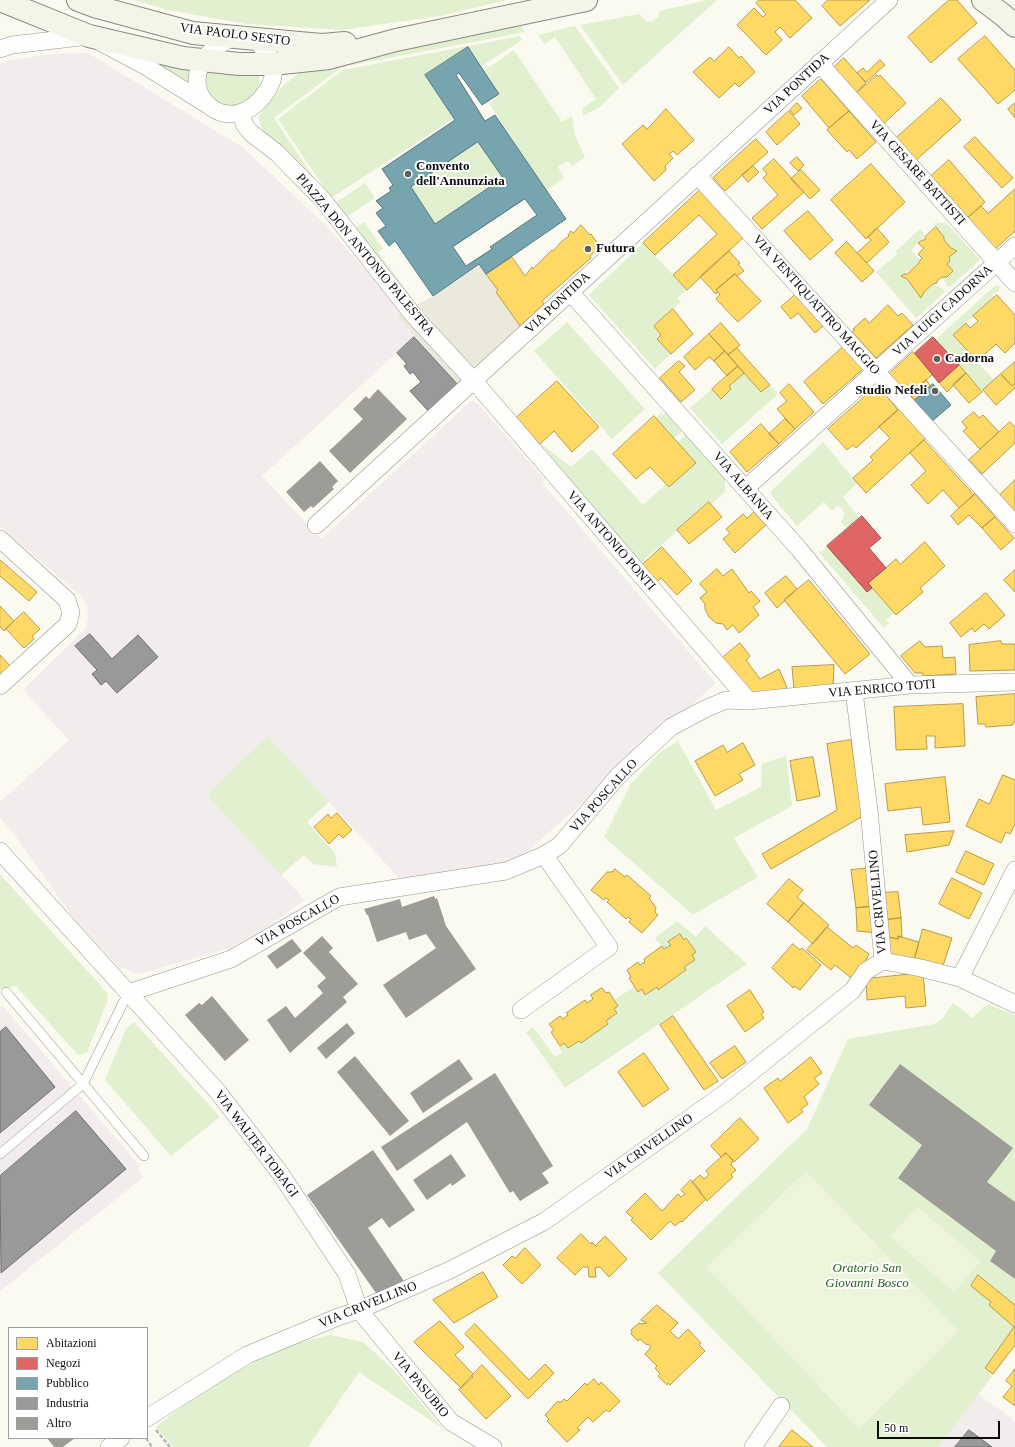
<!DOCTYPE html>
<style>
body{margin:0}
#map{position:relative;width:1015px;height:1447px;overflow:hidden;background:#fbfaf0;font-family:"Times New Roman",serif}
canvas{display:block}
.legend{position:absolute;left:8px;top:1327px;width:140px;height:112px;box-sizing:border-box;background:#fff;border:1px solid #9e9e9e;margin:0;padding:5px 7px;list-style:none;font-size:12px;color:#0c0c0c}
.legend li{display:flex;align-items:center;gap:8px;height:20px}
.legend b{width:20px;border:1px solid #9e9e9e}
.scale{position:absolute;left:877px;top:1421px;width:123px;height:18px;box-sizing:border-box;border:2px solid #0c0c0c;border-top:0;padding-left:5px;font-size:12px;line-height:14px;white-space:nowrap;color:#0c0c0c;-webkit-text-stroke:3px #fff;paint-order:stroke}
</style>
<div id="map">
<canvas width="1015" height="1447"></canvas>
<ul class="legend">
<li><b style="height:11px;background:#ffd966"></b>Abitazioni</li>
<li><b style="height:11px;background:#e06666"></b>Negozi</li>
<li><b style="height:11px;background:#76a5af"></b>Pubblico</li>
<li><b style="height:11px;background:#999"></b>Industria</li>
<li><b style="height:11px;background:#9e9c96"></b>Altro</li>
</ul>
<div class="scale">50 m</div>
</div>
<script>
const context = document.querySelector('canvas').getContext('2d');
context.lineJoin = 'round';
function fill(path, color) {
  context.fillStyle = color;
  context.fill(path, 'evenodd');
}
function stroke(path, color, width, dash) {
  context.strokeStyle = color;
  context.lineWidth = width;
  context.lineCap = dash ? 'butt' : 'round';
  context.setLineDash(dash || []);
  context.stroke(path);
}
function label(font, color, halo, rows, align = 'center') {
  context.font = font + ' "Times New Roman",serif';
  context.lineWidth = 4;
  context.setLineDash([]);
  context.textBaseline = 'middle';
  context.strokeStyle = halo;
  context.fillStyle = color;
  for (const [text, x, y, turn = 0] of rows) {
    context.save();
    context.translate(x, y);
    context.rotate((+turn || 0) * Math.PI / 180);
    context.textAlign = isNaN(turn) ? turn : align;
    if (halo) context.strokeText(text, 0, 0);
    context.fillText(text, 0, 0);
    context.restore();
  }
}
const industrial = new Path2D(`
 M88,53L242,147L326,225L401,311L396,316L414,337L262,476L321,539L472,400L478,404L545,480L542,483L716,683L516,862L400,879L269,737L207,795L305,900L266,928L230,948L139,974L119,967L74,919L14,834L0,818V802L69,740L23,690L86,628L88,617L87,605L82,597L0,526V64L9,60L53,54Z
 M3,1006L139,1165L138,1170L144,1177L0,1291V1007Z
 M978,1394L1015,1421V1447H939Z`);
const green = new Path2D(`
 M134,0H507L440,16L342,30L247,24L168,10Z
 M707,0H717L623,85L580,25L639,14L647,22L653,21L659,16V11Z
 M522,25L525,32L342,67L274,118L323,191L263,132L258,117L283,86L300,72L332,63Z
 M575,26L619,88L600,107L583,116L582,109L596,99L555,37L544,44L538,35Z
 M520,36L522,40L482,66L468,47L425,75L453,119L331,198L278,119L343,70Z
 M514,50L562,122L572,116L575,136L585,157L572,166L568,161L558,167L564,178L546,190L489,103L500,95L485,70Z
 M151,62L190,70L188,86Z
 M206,71L259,75L260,88L255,99L232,110L211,101L204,81Z
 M478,142L503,178L435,224L411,187Z
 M365,183L375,198L345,218L335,203Z
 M364,222L383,249L378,252L417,305L415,306L354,229Z
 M934,223H947L980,260L950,287L947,286L942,277H947L953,271L947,264L950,261L949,257L957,251L951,248L944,240V237L936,227Z
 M920,229L925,235L911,250L920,260L917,265L901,276L907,279L921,297L933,284L941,287L945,292L916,318L876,272L897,254L896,251Z
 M643,243L687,290L677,298L681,302L654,326L661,335L658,339L671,354L655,369L589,295Z
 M996,285L1000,287L999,290L991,297L993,299L953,335L994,380L982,392L936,339Z
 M567,322L645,409L612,439L534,351Z
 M744,373L761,392L770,385L778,394L722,444L690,408L712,389L721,398L731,390L729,386Z
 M661,413L663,415L666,413L682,431L673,439L655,419Z
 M686,435L725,478V492L712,504L709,502L640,564L540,443L571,467L592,449L643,505L666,484L669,487L695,463L677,443Z
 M823,442L857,483L843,497L859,518L847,529L841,522C845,515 846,509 837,506L832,511L824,502L797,526L772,496L771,491Z
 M827,546L867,592L872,588L894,613L886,620L889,623L884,628L817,550L821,552Z
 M268,736L329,802L307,822L335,853L337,867L313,864L304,855L281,875L207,795Z
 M678,741L716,810L761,787L762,764L786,756L792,806L734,838L758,877L693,915L604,837L630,785L659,753Z
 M0,874L108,994L107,1002L87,1053L78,1055L16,986L0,989Z
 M677,921L696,937L705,926L747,964L565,1088L526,1032L533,1027L555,1057L562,1052L559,1047L564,1043L568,1048L579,1041L581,1043L608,1024L606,1021L617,1013L614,1009L618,1006L614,1000L634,987L638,992L642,989L646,994L657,987L659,989L686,971L684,967L695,960L692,955L696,952L687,938L684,940L679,934L669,941L671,945L664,949L655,938Z
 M953,1003L973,1018L983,1007L989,1005L1015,1015V1345L939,1447H827L658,1273L807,1129L848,1039L935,1024L942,1019Z
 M132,1023H135L220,1117L171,1156L105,1080L126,1029Z
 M330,1335L363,1342L390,1366L443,1429L359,1372L308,1447H173L156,1427C195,1395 243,1366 289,1346C301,1341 317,1339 330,1335Z`);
const pitch = new Path2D(`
 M806,1171L959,1331L859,1429L706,1267Z
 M917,1206L981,1261L954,1292L890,1237Z`);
const plaza = new Path2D(`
 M479,264L498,290L496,292L520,326L459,386L396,316L433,296Z`);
const homes = new Path2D(`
 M759,0H795L812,18L790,38L780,27L775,32L782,40L766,55L737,25L754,8L763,17L766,14L756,3Z
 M828,0H870L840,26L822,6Z
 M949,0H957L977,23L931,63L908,37Z
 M985,36L1015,70V90L998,104L958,59Z
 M729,47L739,58L741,56L755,72L739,87L735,83L719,98L693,72L710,57L714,61Z
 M844,58L866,83L853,95L831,70Z
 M880,60L885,65L866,82L857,73L863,68L867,72Z
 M877,75L878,77L880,75L906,103L881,126L854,96Z
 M821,79L849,111L829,128L802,96Z
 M941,98L961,120L915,161L895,139Z
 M797,103L802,108L794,115L790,110Z
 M1015,103V118L1008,109Z
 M666,109L694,140L677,155L673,151L669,154L673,158L665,166L666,170L654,181L622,144L643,125L647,129Z
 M789,111L800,124L777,145L766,132Z
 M849,111L876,142L857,159L849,150L847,152L827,130Z
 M975,137L1013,178L1002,188L964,147Z
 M756,139L768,152L725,191L713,178Z
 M797,157L804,165L798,171L790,163Z
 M774,159L804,192L762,229L752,218L778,195L763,178L767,174L763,169Z
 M949,160L985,202L966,219L929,178Z
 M871,164L905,202L866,239L831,200Z
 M753,166L759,172L748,182L742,175Z
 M801,170L820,190L810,199L791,179Z
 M701,189L745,236L687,290L673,275L717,234L699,215L655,255L643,243Z
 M1015,189V231L993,251L965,220L981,206L988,213Z
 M808,211L833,240L810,260L784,231Z
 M581,225L590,235L591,234L600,247L590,256L591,258L542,301L544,304L520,326L496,292L498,290L486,274L512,257L525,276L532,267L533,269L552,250L553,251L562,241L569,236L568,235L571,231L573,233Z
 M936,227L944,237V240L951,248L957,251L949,257L950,261L947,264L953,271L947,277H942L937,281V283L933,284L924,292L921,298L907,279L901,276L904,274H907L917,265L922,258L918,254L924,248L918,243L922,240H925V237Z
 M877,228L889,242L867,263L857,253L871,240L868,237Z
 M847,242L874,271L862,282L835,253Z
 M729,251L740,263L738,264L744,271L737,276L735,274L716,290L718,292L716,294L700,277Z
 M735,274L761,301L738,322L716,299L720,294L716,290Z
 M795,295L823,326L815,333L798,313L791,319L781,307Z
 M997,295L1015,315V343L1005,353L996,344L977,361L953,335L966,323L970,328L978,321L973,316Z
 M888,305L898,316L902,313L913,325L876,358L852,332L855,330L853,329L865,318L869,323Z
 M673,309L693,334L671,354L657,339L661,335L654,326Z
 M721,323L740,345L728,355L709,334Z
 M709,334L725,351L714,361L709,357L695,370L684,357Z
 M843,347L863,369L823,404L804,382Z
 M737,348L770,385L761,392L728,355Z
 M725,351L738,366L727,376L714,361Z
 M913,352L933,374L908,396L889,374Z
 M679,361L685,366L679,372L695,390L681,402L660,378Z
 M1015,362V383L1012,386L1001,374Z
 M959,365L966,373L947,392L939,382Z
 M738,366L744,373L729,386L731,389L721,399L712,389Z
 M966,373L982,392L969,403L953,385Z
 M1001,374L1012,386L1015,383V388L996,405L983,390Z
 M926,380L931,386L915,400L910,395Z
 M557,381L599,427L572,452L554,431L540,444L516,418Z
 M789,384L814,412L795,429L777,409L787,401L780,393Z
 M878,385L898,410L856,448L853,445L847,450L828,429Z
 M899,409L926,438L866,493L853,478L873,460L870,457L890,438L879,427Z
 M974,412L979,418L983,415L999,432L980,449L963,431L967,428L962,422Z
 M654,416L696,463L669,487L650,467L636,479L613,454Z
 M785,419L795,429L779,444L769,434Z
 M1010,422L1015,427V443L982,474L969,460Z
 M761,424L779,444L747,472L730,452Z
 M924,440L974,495L959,508L943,490L928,504L911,485L926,471L910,453Z
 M1015,480V514L999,496Z
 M975,494L995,517L982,528L969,515L958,525L951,516Z
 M709,502L722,517L689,544L677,530Z
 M754,512L766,525L735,553L723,539L730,533L726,529L743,514L747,518Z
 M995,517L1014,538L1001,550L982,528Z
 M925,542L945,566L920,588L923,592L896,615L868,583L896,559L900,564Z
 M662,547L692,581L677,595L661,578L655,584L640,567Z
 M0,560L37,592L29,601L0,576Z
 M717,569L723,576L732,569L749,593L751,591L760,601L753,607L759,615L739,633L733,625L727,630L723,624L716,623L709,617L705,609V604L700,598L707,592L700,584Z
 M1015,570V592L1004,580Z
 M786,576L797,589L777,608L765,593Z
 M809,580L870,654L845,674L784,600Z
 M986,593L1005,615L989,629L984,624L975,632L972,628L961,637L950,623Z
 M0,606L14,621L4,631L0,626Z
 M24,612L40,629L32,636L34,639L24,648L6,629Z
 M920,641L925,647L942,646L943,658L955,657L956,674L923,676V673H915L901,656Z
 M1001,641L1002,644H1015V670L970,671L969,645Z
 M740,643L750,656L746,660L760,679L779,669L788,690L754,698L721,659Z
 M0,655L11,667L0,676Z
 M834,665L833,687L794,689L792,667Z
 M1015,694V722H1013V725L986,727L985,724H978L976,697Z
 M963,704L965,746L935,748V736H926L927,749L896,750L894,707Z
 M851,740L863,816L771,869L762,854L837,810L827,744Z
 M743,743L755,765L739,774L743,780L715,796L695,761L723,745L727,752Z
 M813,757L820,796L797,801L790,761Z
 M1003,775L1015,780V825L1010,834L1006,832L1001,843L966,826L979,799L989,804Z
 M945,777L950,822L923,825L921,807L888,811L885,784Z
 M337,813L352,830L343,838L339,834L329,844L314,827L328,814L331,818Z
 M954,831L949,845L907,852L905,835Z
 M966,851L994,864L984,885L956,872Z
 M872,868L876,906L856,908L851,870Z
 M615,869L625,877L627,875L651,896L649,898L656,908L655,912L658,915L642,933L629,922L631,919L628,917L626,919L607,902L609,900L606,898L604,900L591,890L607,872H612Z
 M952,878L982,893L969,919L939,904Z
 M789,879L803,890L797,897L804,903L788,922L767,904Z
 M898,892L901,918L884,920L881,893Z
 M804,903L829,925L813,944L788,922Z
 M876,906L878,933L857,931L856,908Z
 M901,918L902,937L898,936V939L886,937L884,920Z
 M827,927L853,948L856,945L869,954L856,982L835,965L831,970L807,950Z
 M923,929L952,938L942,969L914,961Z
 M680,934L684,940L686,938L696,952L692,955L695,960L684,967L686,970L658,990L657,987L645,995L642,989L638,992L629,978L631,977L627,970L638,962L640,965L645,962L644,959L662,946L664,949L671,945L668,942Z
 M898,936L919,942L914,961L886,953L890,937L898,939Z
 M793,944L800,950L802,948L821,965L800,990L794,986L793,988L772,968Z
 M923,973L926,1006L906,1008L905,996L867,1000L866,979Z
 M602,988L606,993L609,992L618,1006L614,1009L617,1013L606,1021L608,1024L581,1043L579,1041L568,1048L564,1043L560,1046L551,1032L554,1030L549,1024L560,1016L563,1019L568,1015L566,1013L585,1000L587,1003L593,999L591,995Z
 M750,990L764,1012L761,1014L764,1018L745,1032L727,1006Z
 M673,1016L718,1081L704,1090L660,1025Z
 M735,1046L746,1062L722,1079L710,1063Z
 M644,1053L669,1089L643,1107L618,1072Z
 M811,1057L822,1073L814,1078L819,1084L804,1097L808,1104L801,1109L803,1112L788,1123L764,1088L778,1078L780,1081Z
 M740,1118L759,1139L734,1162L726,1153L721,1157L711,1146Z
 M726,1153L733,1160L731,1165L736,1170L731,1175L733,1177L707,1201L692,1182L700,1175L704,1179L709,1175L706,1171Z
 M691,1180L700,1190V1193L706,1199L682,1222L681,1221L675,1226L670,1221L651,1240L631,1220L633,1218L626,1212L645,1193L662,1211L678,1194L681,1197L685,1194L681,1190Z
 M581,1234L591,1244L592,1242L595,1246L605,1236L627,1259L609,1277L600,1267L595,1268L596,1277H589L588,1267H583L575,1275L557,1258Z
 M525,1248L541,1265L522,1284L503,1265L512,1256L515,1258Z
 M483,1272L498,1297L454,1323L433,1300Z
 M978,1275L1015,1305V1345L993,1374L985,1368L1014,1327L989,1305L991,1302L971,1286Z
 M657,1305L678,1323L670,1331L678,1339L688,1329L701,1343L699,1345L705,1351L670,1385L668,1383L667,1385L658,1376L660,1374L655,1368L657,1366L645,1354L651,1347L648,1344L647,1345L640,1339L638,1341L631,1334L632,1332L631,1330L639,1323L640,1324L647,1323L641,1320Z
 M440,1321L464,1347L455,1355L473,1374L471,1376L473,1377L461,1388L414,1342Z
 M475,1324L529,1380L545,1364L554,1373L528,1399L465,1334Z
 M482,1365L511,1396L486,1419L459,1390Z
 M1015,1369V1406L1003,1397L1012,1386L1006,1381Z
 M594,1379L599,1385L601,1382L620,1401L609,1412L606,1410L593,1422L588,1417L577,1428L580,1430L567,1442L547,1421L549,1419L545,1415L558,1401L560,1403L564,1399L567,1401L585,1383L587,1385Z
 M792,1430L813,1447H779Z`);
const shops = new Path2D(`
 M933,337L959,365L939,383L915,353Z
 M862,516L881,538L869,548L886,568L868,583L872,588L867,592L827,546Z`);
const public = new Path2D(`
 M468,47L499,94L482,105L459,73L456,75L485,121L495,115L566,219L486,274L479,264L433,296L395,241L389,246L378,231L386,226L376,213L383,208L376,201L391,191L389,188L393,185L382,169L455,120L425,75ZM478,142L503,178L435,224L411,187ZM525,199L537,215L490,247L492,249L466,266L453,247Z
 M933,384L951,405L931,422L914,401Z`);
const industry = new Path2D(`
 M414,337L459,386L430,413L410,391L421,382L413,372L410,374L404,366L407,364L397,353Z
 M90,634L112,659L138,635L158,657L117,693L106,681L101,685L92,674L97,670L75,646Z
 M6,1027L55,1087L0,1133V1032Z
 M76,1111L126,1169L1,1273L0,1176Z
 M969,1430L992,1447H955Z`);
const building = new Path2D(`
 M378,389L407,419L350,473L329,451L363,419L353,409L366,396L369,399Z
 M320,461L338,481L332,487L334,489L313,508L311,506L304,512L286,492Z
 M434,896L435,899L437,898L446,926L476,969L406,1018L383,985L436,948L426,934L409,940L406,932L377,942L368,915H367L364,909L400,899L402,907Z
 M322,936L333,948L329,952L358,984L343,997L347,1002L290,1053L267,1020L286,1006L295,1018L323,993L317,986L326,978L303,953Z
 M292,939L302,951L277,969L267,956Z
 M212,996L249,1040L225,1061L185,1015L199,1003L202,1005Z
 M347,1023L355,1033L326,1059L317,1048Z
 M355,1056L409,1121L390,1136L337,1072Z
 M459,1059L473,1079L423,1113L410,1093Z
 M900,1064L1013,1148L987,1182L1015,1202V1279L990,1261L996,1251L898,1178L922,1145L869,1105Z
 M495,1073L553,1166L542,1173L549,1183L520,1201L513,1191L510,1193L467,1122L397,1171L381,1147Z
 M373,1150L415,1210L389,1228L382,1218L368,1228L404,1281L378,1296L307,1195Z
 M451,1154L466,1176L452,1186L451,1183L427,1200L413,1180Z
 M47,1438H75L63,1447H54Z`);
const path = new Path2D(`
 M156,1430L170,1447
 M146,1438L152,1447`);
const lane = new Path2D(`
 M6,992L144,1156
 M0,1154L83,1084L128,993`);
const street = new Path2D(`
 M233,37C224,42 215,46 208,54C172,95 234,145 268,89C281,69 268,53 254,38
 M0,49L12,45L89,36L147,67L208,105
 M819,63L1015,283
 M242,113L244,124L251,133L277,153L323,200L414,316L474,381L749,701
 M697,175L1015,524
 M570,292L799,549L910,685
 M746,488L1015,246
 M316,525L889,0
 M0,539L67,600L71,613L68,624L0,686
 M0,851L218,1092L280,1173L347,1274L359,1310L451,1422L493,1447
 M883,961L921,968L960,978L1015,1004
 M960,978L1015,870
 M128,993L231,959L339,897L506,871L544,855L559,846L619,775L671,727L705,709L726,700L749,701L910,685L1015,682
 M521,1010L609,947L544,855
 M147,1418L247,1355L338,1317L359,1310L450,1270L545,1221L725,1093L852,991L866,971L883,961L869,810L854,691
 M109,1447L121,1438
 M753,1447L781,1406`);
const secondary = new Path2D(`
 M0,0L89,36L183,58L239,64H273L329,58L396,40L586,0
 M78,0L97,7L193,33L299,43L322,45L345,43
 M983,0L1003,15L1015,26`);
const markers = [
 [408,174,4,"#605f5c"],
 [588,249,4,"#605f5c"],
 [937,359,4,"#605f5c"],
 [935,391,4,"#605f5c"]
];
const streetNames = [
 ["VIA PAOLO SESTO",235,35,7],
 ["VIA PONTIDA",797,84,-43],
 ["VIA CESARE BATTISTI",917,173,48],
 ["PIAZZA DON ANTONIO PALESTRA",365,255,50],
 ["VIA PONTIDA",558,303,-43],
 ["VIA VENTIQUATTRO MAGGIO",816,305,48],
 ["VIA LUIGI CADORNA",943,311,-42],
 ["VIA ALBANIA",743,486,49],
 ["VIA ANTONIO PONTI",611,541,49],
 ["VIA ENRICO TOTI",882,689,-5],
 ["VIA POSCALLO",604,796,-48],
 ["VIA CRIVELLINO",878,902,-95],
 ["VIA POSCALLO",298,921,-29],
 ["VIA WALTER TOBAGI",256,1144,53],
 ["VIA CRIVELLINO",649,1147,-35],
 ["VIA CRIVELLINO",368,1305,-22],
 ["VIA PASUBIO",420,1385,50]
];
const poiNames = [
 ["Convento",416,167],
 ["dell'Annunziata",416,182],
 ["Futura",596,249],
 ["Cadorna",945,359],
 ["Studio Nefeli",927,391,"right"]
];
const parkNames = [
 ["Oratorio San",867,1269],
 ["Giovanni Bosco",867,1284]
];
fill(industrial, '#f2eced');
fill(green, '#e1f1d0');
fill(pitch, '#ecf4da');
fill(plaza, '#ebe8dc');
fill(homes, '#ffd966');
stroke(homes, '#b69c4b', 1);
fill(shops, '#e06666');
stroke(shops, '#a04b4b', 1);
fill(public, '#76a5af');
stroke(public, '#56777e', 1);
fill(industry, '#999');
stroke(industry, '#6f6f6f', 1);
fill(building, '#9e9c96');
stroke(lane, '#94938f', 10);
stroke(street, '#94938f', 18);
stroke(secondary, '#8a8a85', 24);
stroke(path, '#b7b7b5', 2.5, [4, 2]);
stroke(lane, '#fefefd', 9);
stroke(street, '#fefefd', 17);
stroke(secondary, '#f5f4e8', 22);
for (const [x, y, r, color] of markers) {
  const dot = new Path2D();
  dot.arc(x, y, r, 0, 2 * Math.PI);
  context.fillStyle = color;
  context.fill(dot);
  stroke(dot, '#fff', 1.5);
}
label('13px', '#0c0c0c', '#fff', streetNames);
label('bold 13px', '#0c0c0c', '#fff', poiNames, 'left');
label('italic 13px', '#26631d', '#fff', parkNames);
</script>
